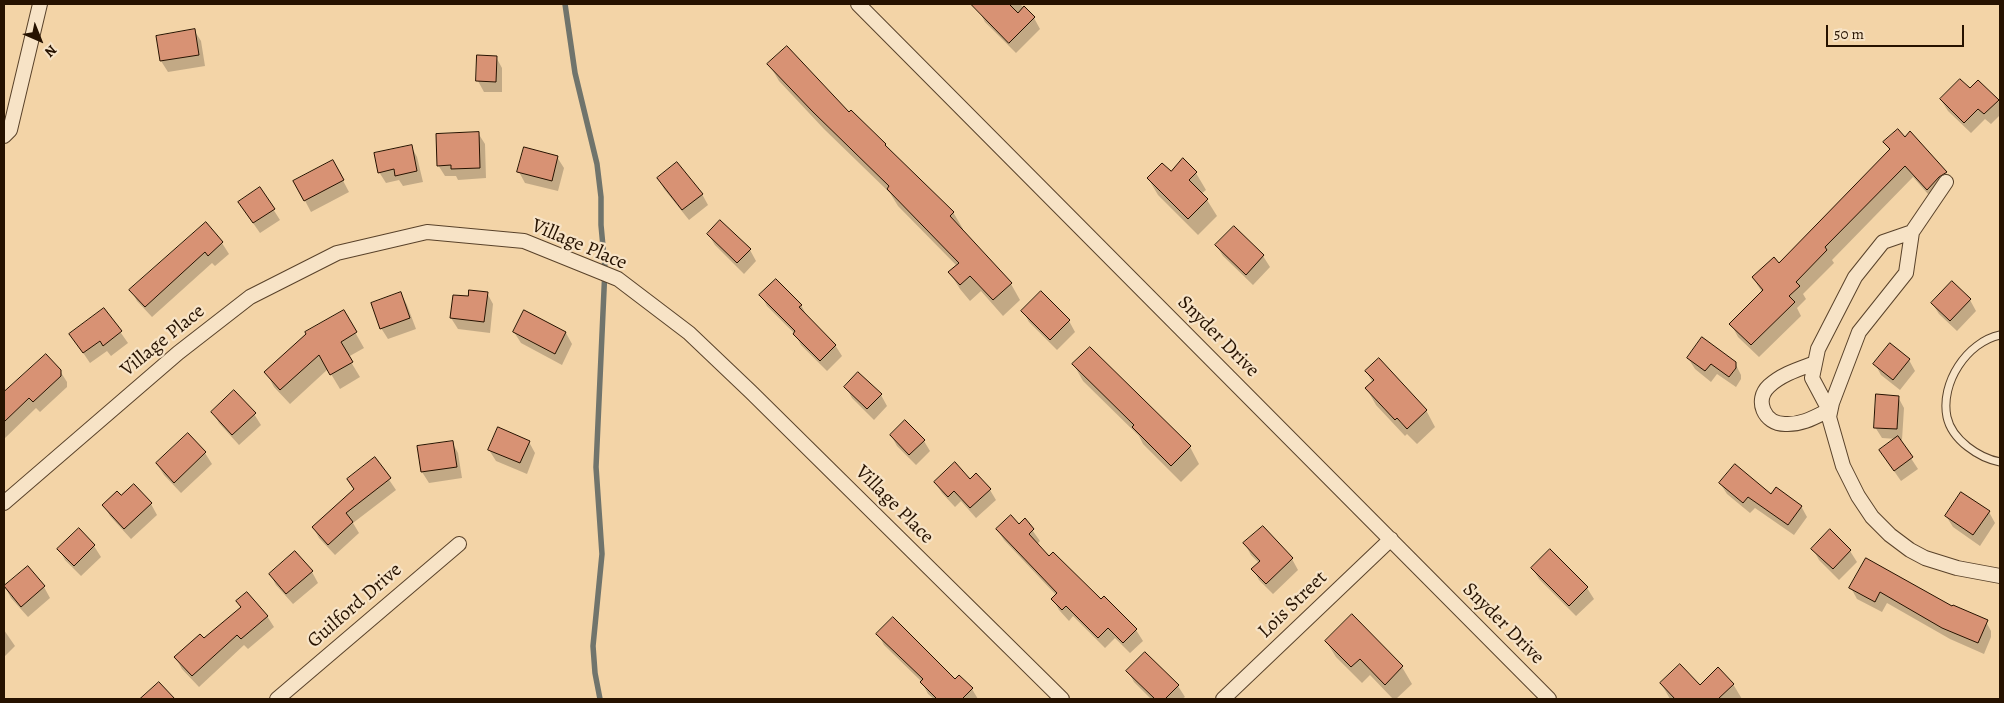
<!DOCTYPE html>
<style>
body{margin:0}
#map{position:relative;width:2004px;height:703px;overflow:hidden;background:#f3d4a7;font-family:Alegreya,serif}
canvas{display:block}
.frame{position:absolute;inset:0;border:5px solid #261200;pointer-events:none}
.north{position:absolute;left:15px;top:15px;width:50px;height:50px;-webkit-text-stroke:4px #f7e3c6;paint-order:stroke;rotate:136deg;font-size:14px;font-weight:700;line-height:20px;text-align:center;color:#261200}
.north::after{content:'';display:block;margin:auto;width:18px;height:22px;background:#261200;clip-path:polygon(50% 0,100% 100%,50% 72%,0 100%)}
.scale{position:absolute;left:1826px;top:25px;width:138px;height:22px;box-sizing:border-box;border:2px solid #261200;border-top:0;padding-left:6px;font-size:15px;line-height:18px;white-space:nowrap;color:#261200;-webkit-text-stroke:4px #f7e3c6;paint-order:stroke}
</style>
<div id="map">
<canvas width="2004" height="703"></canvas>
<div class="frame"></div>
<div class="north">N</div>
<div class="scale">50 m</div>
</div>
<script>
const context = document.querySelector('canvas').getContext('2d');
context.lineJoin = 'round';
function fill(path, color) {
  context.fillStyle = color;
  context.fill(path, 'evenodd');
}
function stroke(path, color, width, dash) {
  context.strokeStyle = color;
  context.lineWidth = width;
  context.lineCap = dash ? 'butt' : 'round';
  context.setLineDash(dash || []);
  context.stroke(path);
}
function label(font, color, halo, rows, align = 'center') {
  context.font = font + ' Alegreya,serif';
  context.lineWidth = 4.5;
  context.setLineDash([]);
  context.textBaseline = 'middle';
  context.strokeStyle = halo;
  context.fillStyle = color;
  for (const [text, x, y, turn = 0] of rows) {
    context.save();
    context.translate(x, y);
    context.rotate((+turn || 0) * Math.PI / 180);
    context.textAlign = isNaN(turn) ? turn : align;
    if (halo) context.strokeText(text, 0, 0);
    context.fillText(text, 0, 0);
    context.restore();
  }
}
const shadow = new Path2D(`
 M986,4H1020L1034,18L1040,29L1016,53L985,22L979,11Z
 M194,30L201,41L205,66L168,72L161,61Z
 M496,57L502,68V92H484L478,81Z
 M769,64L849,114L885,145L889,151L953,212L963,229L962,230L1011,284L1020,300L1003,316L981,291L970,301L960,289L950,273L957,266L898,206L890,193L824,129L779,81Z
 M1970,90L1998,100L2000,105V115L1991,124L1985,119L1971,133L1948,111L1941,100Z
 M478,133L485,144L486,178L458,180L456,176H445L438,165Z
 M1910,133L1946,173L1953,185L1946,189L1935,202L1913,177L1832,260L1834,263L1803,294L1806,299L1797,308L1801,316L1759,357L1738,337L1731,324L1762,292L1753,278L1779,264L1890,151L1885,142L1904,139Z
 M411,146L417,157L423,182L403,186L399,180L386,183L379,172Z
 M557,157L564,168L558,191L525,183L519,172Z
 M1183,160L1196,173L1206,190L1201,194L1207,200L1217,216L1198,235L1158,195L1148,178L1171,173Z
 M339,173L349,192L311,212L295,182Z
 M658,178L702,194L708,205L689,220L664,189Z
 M273,209L280,220L260,233L246,213Z
 M206,224L222,243L229,254L215,266L212,263L152,317L137,301L131,290Z
 M1234,228L1263,256L1270,267L1253,285L1223,256L1216,245Z
 M708,234L750,250L756,261L744,274L715,245Z
 M487,293L493,304L490,333L458,329L451,318Z
 M401,294L407,305L416,329L388,339L381,328Z
 M761,295L801,305L807,316L835,345L842,356L827,371L801,345L795,334L767,306Z
 M1970,300L1976,311L1957,331L1939,314L1932,303Z
 M104,309L128,343L111,356L107,351L90,363L71,335Z
 M343,311L364,348L348,357L360,377L340,389L328,369L290,404L274,387L266,372Z
 M1023,311L1069,321L1075,332L1057,350L1029,322Z
 M525,312L566,333L572,344L562,365L521,343L514,332Z
 M46,355L60,371L67,382V387L40,412L36,408L4,439V394Z
 M1688,358L1735,363L1741,375V379L1736,387L1717,374L1711,382L1695,369Z
 M1909,360L1915,371L1900,390L1881,375L1875,364Z
 M1074,365L1190,447L1199,464L1181,482L1143,444L1139,436L1083,381Z
 M1366,371L1426,410L1435,427L1417,444L1407,434L1405,436L1376,405L1367,389L1373,383Z
 M846,387L881,395L887,406L874,420L852,398Z
 M1898,397L1904,408L1902,440H1899L1918,469L1901,481L1887,461L1896,439L1882,438L1875,427Z
 M213,412L254,414L261,425L239,445L219,423Z
 M188,435L205,453L212,464L181,493L164,475L157,464Z
 M891,435L924,441L930,451L916,465L897,446Z
 M452,442L458,453L462,478L429,483L422,472L418,447Z
 M529,442L535,453L527,474L496,461L489,450Z
 M375,459L396,490L353,523L359,533L335,555L319,538L313,527L354,490L348,479Z
 M970,481L990,490L996,500L976,518L961,501L955,507L942,493L935,482Z
 M1720,483L1771,495L1801,506L1807,517L1794,535L1755,508L1750,513L1727,494Z
 M121,497L151,504L157,515L131,539L110,516L104,505Z
 M1989,512L1995,523L1980,546L1953,527L1946,516Z
 M1025,520L1040,541L1037,544L1049,558L1136,630L1143,641L1130,653L1115,638L1105,648L1073,616L1069,621L1059,610L1053,599L1057,596L1004,540L997,529L1018,526Z
 M1263,527L1292,559L1298,570L1273,594L1259,580L1253,569L1259,563L1251,555L1245,544Z
 M1830,531L1850,551L1857,562L1839,580L1819,560L1813,549Z
 M94,546L101,557L81,576L65,560L59,549Z
 M1866,560L1953,608L1985,620L1991,631V637L1984,654L1950,639L1887,603L1882,612L1857,599L1851,588Z
 M1532,568L1587,588L1594,599L1576,616L1539,579Z
 M312,572L318,583L293,604L276,585L270,574Z
 M5,587H44L50,598L28,617L11,598Z
 M267,616L274,627L248,649L244,645L199,687L182,669L176,658L204,640Z
 M1352,616L1402,667L1412,684L1396,699H1393L1370,675L1362,683L1336,657L1326,641Z
 M4,630L15,646L4,657Z
 M878,634L955,680L959,677L972,689L978,699H934L928,694L922,682L884,645Z
 M1145,653L1178,686L1185,697L1182,699H1151L1134,682L1128,671Z
 M1661,683L1700,687L1733,684L1742,699H1670Z`);
const stream = new Path2D(`
 M565,4L575,73L597,164L601,197V225L605,268L596,467L602,554L593,646L595,673L600,699`);
const building = new Path2D(`
 M971,4H1009L1018,13L1024,6L1035,17L1009,43Z
 M195,29L199,55L160,61L156,36Z
 M787,46L849,112L851,110L886,144L885,145L954,212L950,216L1012,283L993,300L970,276L960,285L948,272L959,263L887,189L889,186L813,112L767,64Z
 M477,55L497,56L496,82L476,81Z
 M1960,79L1970,88L1978,80L1999,100L1984,114L1978,109L1964,123L1940,99Z
 M1898,129L1905,137L1910,131L1947,172L1939,177L1927,190L1905,166L1825,247L1827,250L1796,282L1800,286L1789,296L1795,302L1751,345L1729,324L1763,290L1752,277L1774,257L1779,263L1818,223L1890,149L1883,142Z
 M479,132L480,168L451,169V165L437,166L436,134Z
 M412,145L417,171L395,176L394,169L378,173L374,153Z
 M524,147L558,156L552,181L517,172Z
 M1183,158L1197,172L1189,180L1208,199L1188,219L1147,178L1162,163L1171,171Z
 M333,160L344,180L304,201L293,181Z
 M677,162L703,194L682,210L657,178Z
 M260,187L275,209L253,223L238,202Z
 M720,220L751,249L737,263L707,234Z
 M206,222L223,242L208,256L205,252L145,307L129,290Z
 M1234,226L1264,255L1246,275L1215,245Z
 M776,279L802,305L799,307L836,345L820,361L793,334L795,331L759,295Z
 M1952,281L1971,299L1950,321L1931,303Z
 M469,290L488,292L484,322L450,318L453,295L468,296Z
 M1041,291L1070,320L1050,340L1021,311Z
 M401,292L410,318L380,329L371,303Z
 M104,308L122,331L103,346L100,341L83,353L69,334Z
 M344,310L357,332L341,342L353,362L330,375L319,355L280,390L264,372L306,334L305,332Z
 M524,310L566,332L555,354L513,332Z
 M1702,337L1736,362V368L1729,377L1711,364L1705,371L1687,358Z
 M1890,343L1910,359L1893,380L1873,364Z
 M1090,347L1191,446L1171,466L1132,427L1134,425L1072,364Z
 M46,354L61,370V376L33,402L29,398L4,422V392Z
 M1379,358L1427,410L1407,429L1397,418L1395,420L1365,388L1374,380L1365,371Z
 M858,372L882,394L867,409L844,387Z
 M234,390L256,413L232,435L211,412Z
 M1876,394L1899,396L1897,429L1874,428Z
 M905,420L925,440L909,455L890,435Z
 M498,427L530,441L520,463L488,450Z
 M188,433L206,452L174,483L156,463Z
 M1898,436L1913,457L1894,471L1879,450Z
 M453,441L457,467L421,472L417,446Z
 M375,457L391,478L346,513L353,522L328,545L312,527L354,489L347,479Z
 M955,462L970,479L976,473L991,489L970,508L954,491L948,497L934,482Z
 M1735,464L1771,494L1776,487L1802,506L1788,525L1748,497L1743,503L1719,483Z
 M134,484L152,503L124,529L102,505L117,491L121,495Z
 M1961,492L1990,511L1973,535L1945,516Z
 M1011,515L1019,524L1025,518L1034,529L1029,534L1049,556L1053,552L1101,599L1104,596L1137,629L1123,643L1108,628L1098,638L1066,606L1062,610L1051,599L1057,593L996,529Z
 M1263,526L1293,558L1266,584L1251,569L1260,561L1243,543Z
 M79,528L95,545L74,566L57,549Z
 M1830,529L1851,550L1833,569L1811,549Z
 M1550,549L1588,587L1569,606L1531,568Z
 M295,551L313,571L286,594L269,574Z
 M1866,558L1952,606L1953,605L1988,620L1978,643L1942,628L1880,592L1875,602L1849,588Z
 M28,566L45,586L21,607L4,586Z
 M247,592L268,616L241,639L237,635L192,676L174,657L200,634L204,638L241,607L236,601Z
 M1352,614L1403,666L1385,685L1360,659L1351,667L1325,641Z
 M893,617L955,679L959,675L973,688L962,699H937L920,682L923,679L876,634Z
 M1145,652L1179,685L1165,699H1155L1126,671Z
 M1680,664L1700,685L1718,667L1734,684L1718,699H1675L1660,683Z
 M159,682L175,699H140Z`);
const service = new Path2D(`
 M2000,335C1967,342 1940,383 1947,417C1952,440 1979,458 2000,462`);
const minor = new Path2D(`
 M858,4L1549,699
 M4,136L10,130L40,4
 M1946,182L1912,232L1906,273L1859,332L1832,403L1829,417L1843,466L1858,496L1872,517L1890,535L1910,550L1925,558L1957,568L2000,576
 M1815,363C1799,369 1782,374 1769,386C1754,400 1764,424 1785,424C1802,425 1815,417 1829,410
 M1829,410L1812,378L1818,349L1855,277L1883,242L1912,232
 M4,503L178,353L250,297L337,253L427,232L524,241L618,279L689,333L751,392L1062,699
 M277,699L459,544
 M1223,699L1391,539`);
const streetNames = [
 ["Village Place",579,245,23],
 ["Snyder Drive",1218,337,45],
 ["Village Place",163,341,-39],
 ["Village Place",894,505,45],
 ["Lois Street",1293,605,-44],
 ["Guilford Drive",355,606,-41],
 ["Snyder Drive",1503,624,45]
];
fill(shadow, '#0003');
stroke(stream, '#70746c', 5.5);
fill(building, '#d89274');
stroke(building, '#261200', 1);
stroke(service, '#59422a', 9);
stroke(minor, '#59422a', 16);
stroke(service, '#f7e3c6', 7);
stroke(minor, '#f7e3c6', 14);
label('20px', '#261200', '#f7e3c6', streetNames);
</script>
